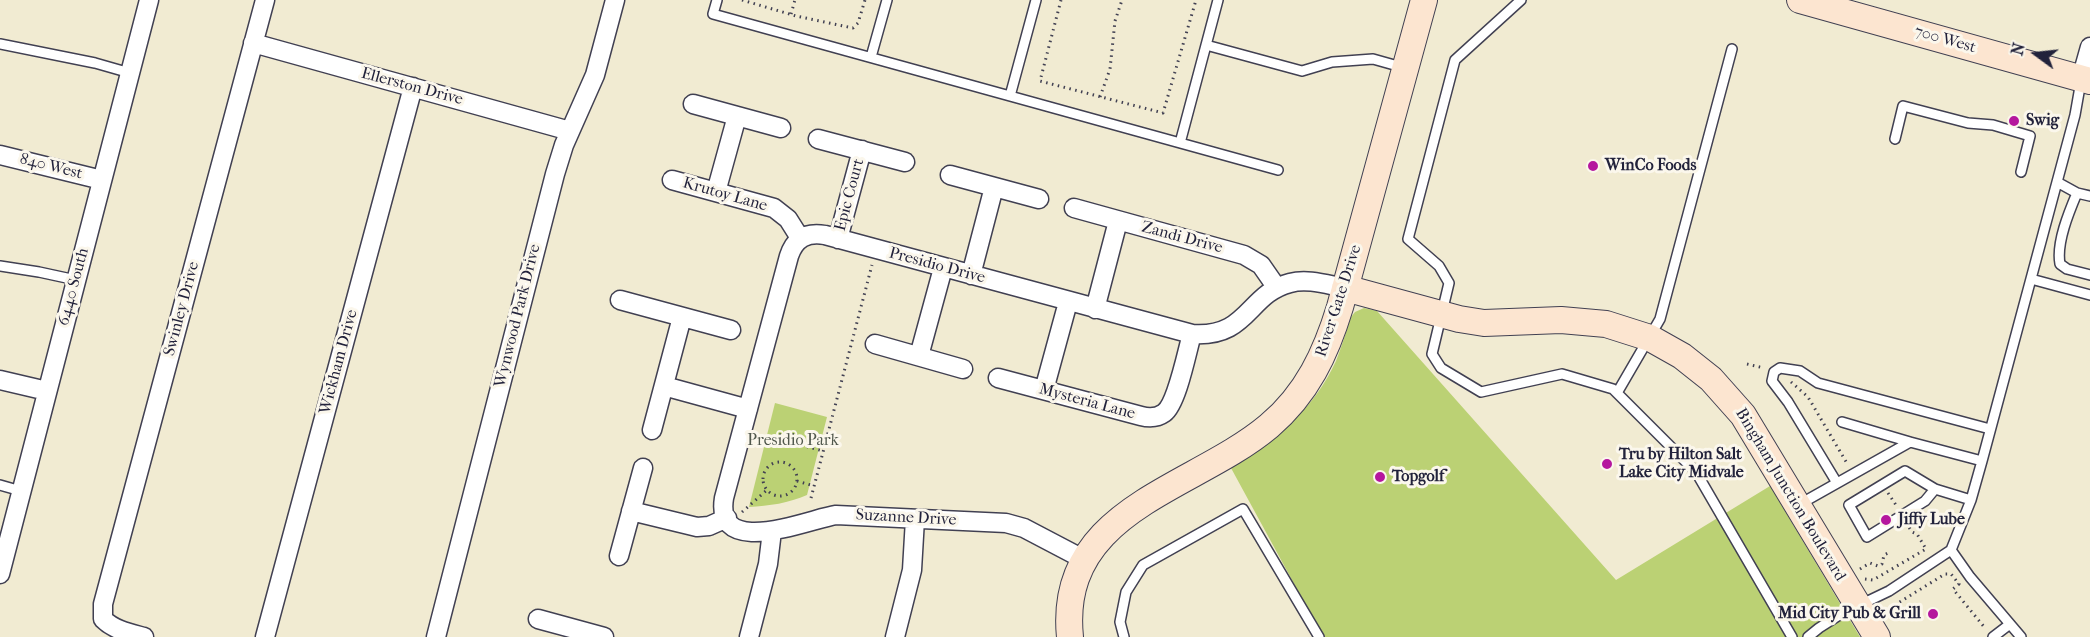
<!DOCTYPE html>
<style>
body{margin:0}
#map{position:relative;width:2090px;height:637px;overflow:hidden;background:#f1ebd2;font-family:"IM FELL French Canon",serif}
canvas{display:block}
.north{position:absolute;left:2006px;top:24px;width:60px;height:60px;-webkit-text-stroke:4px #fbf7ec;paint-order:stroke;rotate:285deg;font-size:16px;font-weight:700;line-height:24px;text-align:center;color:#22223b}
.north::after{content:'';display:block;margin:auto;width:21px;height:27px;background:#22223b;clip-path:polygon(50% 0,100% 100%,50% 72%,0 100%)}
</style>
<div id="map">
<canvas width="2090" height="637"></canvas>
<div class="north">N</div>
</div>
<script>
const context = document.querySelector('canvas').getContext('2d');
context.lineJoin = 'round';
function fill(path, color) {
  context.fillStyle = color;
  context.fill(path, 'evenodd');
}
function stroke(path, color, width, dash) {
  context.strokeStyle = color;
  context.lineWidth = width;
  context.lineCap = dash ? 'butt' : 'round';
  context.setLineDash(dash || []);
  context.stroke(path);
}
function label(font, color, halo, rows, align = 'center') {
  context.font = font + ' "IM FELL French Canon",serif';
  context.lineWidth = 6;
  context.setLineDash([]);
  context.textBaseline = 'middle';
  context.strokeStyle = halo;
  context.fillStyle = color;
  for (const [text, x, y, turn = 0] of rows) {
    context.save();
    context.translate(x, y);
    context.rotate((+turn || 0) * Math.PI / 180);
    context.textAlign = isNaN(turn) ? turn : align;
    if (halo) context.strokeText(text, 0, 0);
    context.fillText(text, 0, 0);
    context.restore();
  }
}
const green = new Path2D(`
 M1364,308L1377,311L1616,580L1770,486L1860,637H1323L1231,468C1275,441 1314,409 1336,361C1342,346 1346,331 1351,317L1355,312Z
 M775,403L827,417L807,495C789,503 769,506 749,507Z`);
const path = new Path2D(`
 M742,0L796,16L853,28L858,23L865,0
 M1061,0L1040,81L1163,113L1196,0
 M791,14L795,0
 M1100,97L1110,69L1115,21L1122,0
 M1747,364L1764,368
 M1791,382L1808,397L1848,465
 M801,445L823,451
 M763 479a17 17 0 1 1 34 0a17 17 0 1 1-34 0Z
 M797,481L814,486
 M1888,493L1896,505
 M811,498L872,265
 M742,512L768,489
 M1860,569L1870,563L1878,566L1882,564L1884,555L1890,552
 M1865,579L1873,580L1926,549L1917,534L1912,532L1907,524
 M1887,614L1890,608L1945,574H1951L1959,584L1953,589L1985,628`);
const lane = new Path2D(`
 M717,0L713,14L1278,170
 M1521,0L1455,60L1408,239L1439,266L1449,283L1432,354L1441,368L1481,392L1562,374L1613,389L1696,472L1792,637
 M0,44L95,63L130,73
 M1206,45L1302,71L1332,62L1373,59L1405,68
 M871,57L887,0
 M1010,96L1036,0
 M1895,139L1903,106L1968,123L1993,125L2030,136L2021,172
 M1180,143L1218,0
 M2057,182L2077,193L2090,196
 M2077,193C2069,212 2056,243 2060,264L2067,269L2090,275
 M0,266L39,272L76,280
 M2031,279L2090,295
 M1617,393L1660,319L1732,49
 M1842,422L1910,442
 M1837,483L1788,402L1772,381L1774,372L1780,368L1800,371L1818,383L1990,429
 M0,485L21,491
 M1935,489L1925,501L1867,537L1849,505L1905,471L1935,489L1971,500
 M1800,504L1910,442L1982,461
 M1951,550L1970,577L2021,637
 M1124,637L1120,622L1126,592L1143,565L1243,509L1319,637
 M1808,637L1819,628L1841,614L1889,591L1951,550L1971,500L1982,461L2057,182L2075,115L2081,81
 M1993,637L2010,624`);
const street = new Path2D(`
 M253,43L570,131
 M2081,79L2090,47
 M693,104L781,128
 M818,139L905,162
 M0,155L102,180
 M950,175L1039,199
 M672,180L774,208L788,219L800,238
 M716,192L737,116
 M1074,208L1244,255L1261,265L1277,288
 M838,239L862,150
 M971,275L994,187
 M620,300L731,330
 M1095,309L1118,221
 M875,344L963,369
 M919,356L943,268
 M998,378L1141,416C1149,418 1157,418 1164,413C1177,404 1187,351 1192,334
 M0,380L47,391
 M664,386L748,409
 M1044,390L1068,302
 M652,430L682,317
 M631,511L697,527L709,526L727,518
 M619,556L643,468
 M1085,560L1024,528L1006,523L836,515C809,519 714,560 724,498L789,256C795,238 807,232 825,235L1192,334C1249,338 1247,294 1290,283C1308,278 1328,285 1345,288
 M0,574L149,0
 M538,619L604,637
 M144,637C129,633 114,630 103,619V604L265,0
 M265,637L413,87
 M436,637L555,174L564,145L595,75L615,0
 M749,637L768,564L772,531
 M895,637L912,570L915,519`);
const secondary = new Path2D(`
 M1800,0L2090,81
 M1345,288L1459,319L1484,323L1561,320L1606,324L1650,338L1682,356L1711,379L1743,415L1877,637
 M1070,637C1057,509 1193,490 1269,426C1307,394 1326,353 1340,307L1424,0`);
const markers = [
 [2014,121,6,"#b5179e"],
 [1593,166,6,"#b5179e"],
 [1607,464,6,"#b5179e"],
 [1380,477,6,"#b5179e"],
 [1886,520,6,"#b5179e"],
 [1933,614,6,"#b5179e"]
];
const streetNames = [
 ["700 West",1945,40,16],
 ["Ellerston Drive",412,87,15],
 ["840 West",51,167,14],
 ["Krutoy Lane",725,195,16],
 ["Epic Court",850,195,-75],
 ["Zandi Drive",1182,238,15],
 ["Presidio Drive",937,266,15],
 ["6440 South",74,287,-75],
 ["River Gate Drive",1339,301,-72],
 ["Swinley Drive",182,309,-75],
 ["Wynwood Park Drive",518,316,-76],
 ["Wickham Drive",339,362,-75],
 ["Mysteria Lane",1087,402,15],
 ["Bingham Junction Boulevard",1790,495,59],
 ["Suzanne Drive",906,518,3]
];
const poiNames = [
 ["Swig",2026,121],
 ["WinCo Foods",1605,166],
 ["Tru by Hilton Salt",1619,455],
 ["Lake City Midvale",1619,473],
 ["Topgolf",1392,477],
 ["Jiffy Lube",1898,520],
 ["Mid City Pub & Grill",1921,614,"right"]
];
const parkNames = [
 ["Presidio Park",793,441]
];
fill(green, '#bbd174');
stroke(lane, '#414052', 12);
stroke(street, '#414052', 21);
stroke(secondary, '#414052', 28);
stroke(path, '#414052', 3, [1.5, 4.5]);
stroke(lane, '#fff', 9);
stroke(street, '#fff', 18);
stroke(secondary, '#fce5d0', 26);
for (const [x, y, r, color] of markers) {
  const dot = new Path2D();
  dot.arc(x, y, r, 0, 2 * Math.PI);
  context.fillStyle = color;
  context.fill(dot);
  stroke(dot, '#fbf7ec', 2);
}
label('16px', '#22223b', '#fbf7ec', streetNames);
label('bold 16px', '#22223b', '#fbf7ec', poiNames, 'left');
label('16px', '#50574c', '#fbf7ec', parkNames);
</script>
